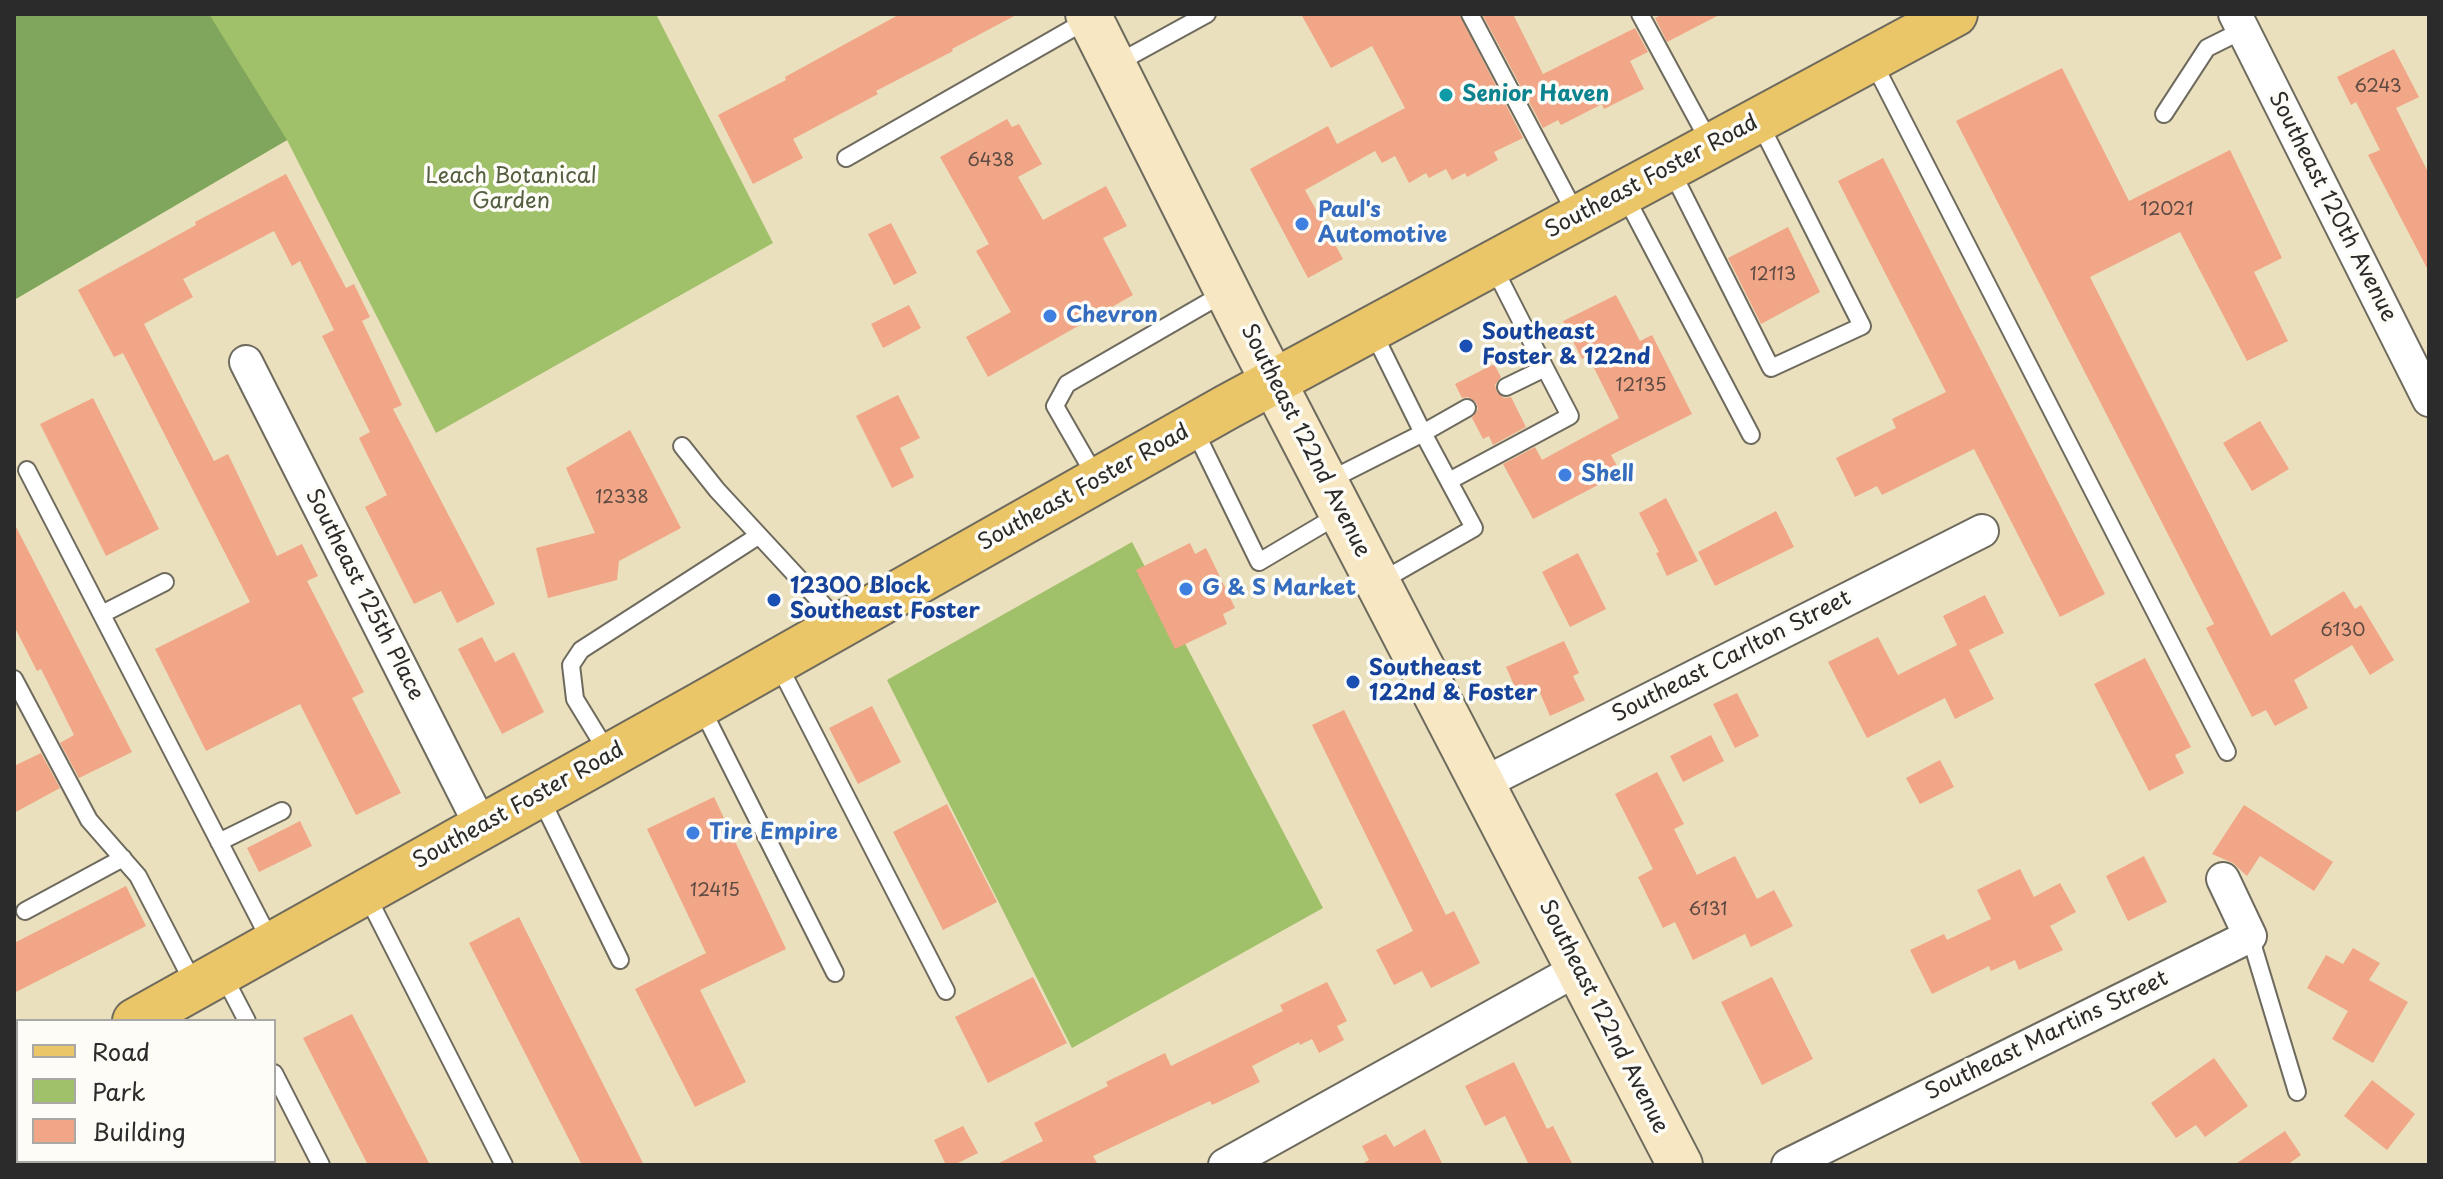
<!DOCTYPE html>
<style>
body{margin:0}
#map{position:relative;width:2443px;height:1179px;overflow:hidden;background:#eae0bd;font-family:"Playpen Sans",sans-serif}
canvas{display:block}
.frame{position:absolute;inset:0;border:16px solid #2b2b2b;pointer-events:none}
.legend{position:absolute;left:16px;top:1019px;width:260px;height:144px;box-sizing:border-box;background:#fdfcf7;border:2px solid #a9a8a5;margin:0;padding:10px 14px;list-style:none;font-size:24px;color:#2b2b2b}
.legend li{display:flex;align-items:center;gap:16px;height:40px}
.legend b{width:40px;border:2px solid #a9a8a5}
</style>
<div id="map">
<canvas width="2443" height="1179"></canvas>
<div class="frame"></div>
<ul class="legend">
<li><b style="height:10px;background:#ebc669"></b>Road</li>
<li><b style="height:22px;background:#a0c069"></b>Park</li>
<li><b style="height:22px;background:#f1a687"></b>Building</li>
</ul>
</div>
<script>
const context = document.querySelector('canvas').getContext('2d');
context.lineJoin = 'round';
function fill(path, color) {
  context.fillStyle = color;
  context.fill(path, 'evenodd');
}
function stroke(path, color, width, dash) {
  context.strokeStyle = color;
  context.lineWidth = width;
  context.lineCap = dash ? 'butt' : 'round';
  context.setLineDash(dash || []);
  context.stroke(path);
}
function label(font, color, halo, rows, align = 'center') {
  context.font = font + ' "Playpen Sans",sans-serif';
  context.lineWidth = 7;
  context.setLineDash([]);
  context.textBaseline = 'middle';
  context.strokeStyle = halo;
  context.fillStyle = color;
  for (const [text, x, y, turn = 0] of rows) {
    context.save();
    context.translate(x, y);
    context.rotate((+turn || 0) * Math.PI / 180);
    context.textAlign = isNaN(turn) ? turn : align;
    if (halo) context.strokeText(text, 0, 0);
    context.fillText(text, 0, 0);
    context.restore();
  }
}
const green = new Path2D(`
 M14,14H656L773,243L436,433L287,140L14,300Z
 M1132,542L1323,908L1072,1048L887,680Z`);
const forest = new Path2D(`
 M14,14H209L287,140L14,300Z`);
const building = new Path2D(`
 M900,14H1018L952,49L953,51L876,91L878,94L793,139L803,158L753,184L718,115L786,80L785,77Z
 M1301,14H1459L1523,138L1494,152L1498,160L1467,177L1465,173L1452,180L1446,169L1429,178L1426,173L1409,183L1395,156L1382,163L1375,151L1305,190L1343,259L1308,278L1250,169L1328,126L1337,144L1405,108L1372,46L1331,68Z
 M1482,14H1513L1543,74L1635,28L1648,52L1630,61L1644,89L1604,109L1602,104L1561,125L1558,120L1543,128Z
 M1663,14H1721L1667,42L1655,18Z
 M2394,49L2419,97L2396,108L2429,174V272L2368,155L2380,150L2356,102L2351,105L2337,77Z
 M2062,68L2129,201L2230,150L2282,258L2254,272L2288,341L2247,361L2180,232L2090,277L2271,636L2344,591L2355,609L2361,605L2394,660L2370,675L2352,645L2294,680L2308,708L2275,726L2266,710L2252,717L2206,628L2214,624L1956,121Z
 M1007,119L1012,127L1019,124L1042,164L1018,177L1043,220L1106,186L1127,226L1103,238L1133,295L988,377L966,337L1011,312L976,251L989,244L940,157Z
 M1883,158L2105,594L2060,617L1974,449L1882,495L1877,486L1855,497L1836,458L1896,428L1892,419L1946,392L1838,181Z
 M286,174L346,288L354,284L370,317L362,321L402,405L393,409L495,604L457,623L441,591L414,604L365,507L387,495L359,438L370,432L322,336L334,330L300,261L292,266L274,231L183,279L193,297L144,324L214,461L228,454L277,556L302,544L318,576L307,581L364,692L352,698L401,793L356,815L300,704L206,751L155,649L250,602L123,353L114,357L78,290L196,225L195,222Z
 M891,223L917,273L894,285L868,234Z
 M1788,227L1820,292L1761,324L1728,258Z
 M1616,295L1640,341L1652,335L1692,414L1611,455L1621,473L1533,519L1503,464L1535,447L1542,460L1619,418L1588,356L1582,359L1563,321Z
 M909,305L921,328L883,348L871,324Z
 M1494,364L1501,377L1495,385L1497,392L1504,398L1511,397L1526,427L1493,445L1489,436L1483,439L1472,418L1478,409L1476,402L1468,397L1462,398L1455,384Z
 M898,395L920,438L900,448L914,477L892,488L856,416Z
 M93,398L159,529L106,556L40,424Z
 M2260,421L2289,469L2252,491L2223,443Z
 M630,430L681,528L619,561L617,580L548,598L536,548L595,533L566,468Z
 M1666,498L1698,561L1667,576L1656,553L1659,552L1639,513Z
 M1776,511L1794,547L1715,586L1698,552Z
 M14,523L132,752L79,778L60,743L74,735L41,669L37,671L14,626Z
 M1190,543L1195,554L1206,548L1235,608L1223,614L1227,624L1175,649L1136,570Z
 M1578,553L1606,609L1570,627L1542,572Z
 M1985,595L2004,633L1969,650L1994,699L1955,719L1945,698L1867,738L1828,662L1878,637L1898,675L1957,645L1943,616Z
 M482,637L495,662L514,652L544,712L502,734L458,649Z
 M1564,641L1579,673L1573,676L1585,700L1550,716L1540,693L1521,701L1506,667Z
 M2145,658L2191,747L2175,755L2184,773L2149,791L2094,684Z
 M1737,693L1759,736L1735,748L1713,704Z
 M872,706L901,762L858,784L829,728Z
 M1344,710L1446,915L1454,911L1480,963L1431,988L1422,971L1394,985L1376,950L1413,931L1312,725Z
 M1711,735L1724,761L1683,782L1670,756Z
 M41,753L60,788L14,813V766Z
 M1940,760L1954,787L1920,804L1906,778Z
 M1657,772L1684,824L1674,829L1697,875L1735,856L1757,899L1774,890L1793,926L1751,947L1745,934L1693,960L1675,922L1663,928L1638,877L1653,869L1615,794Z
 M714,797L786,949L700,990L746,1082L695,1107L635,989L706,953L647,829Z
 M947,804L997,902L943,930L893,832Z
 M2244,805L2333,862L2314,891L2260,856L2247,876L2233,863L2212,854Z
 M300,821L312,846L259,872L247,848Z
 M2144,856L2167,902L2128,921L2106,876Z
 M2020,869L2034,897L2060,883L2076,912L2050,926L2063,950L2019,970L2015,960L1991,971L1989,966L1932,994L1910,950L1944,934L1947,940L1991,919L1977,890Z
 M126,886L146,926L14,993V943Z
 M519,917L555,989L644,1165H582L469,943Z
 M2353,948L2380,963L2369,980L2408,1002L2373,1063L2332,1039L2348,1011L2307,988L2326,955L2343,964Z
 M1033,977L1067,1043L988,1083L955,1017Z
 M1772,977L1813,1059L1762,1085L1721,1002Z
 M1327,982L1347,1021L1337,1026L1344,1040L1319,1053L1312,1039L1300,1045L1299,1042L1252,1066L1260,1082L1212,1105L1210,1101L1093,1156L1098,1165H995L1043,1141L1034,1123L1108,1086L1106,1082L1165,1053L1171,1066L1283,1011L1280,1005Z
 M352,1014L381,1070L430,1165H368L303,1038Z
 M2214,1058L2248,1106L2205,1137L2196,1125L2176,1138L2151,1103Z
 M1514,1062L1547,1129L1553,1126L1573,1165H1529L1505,1116L1485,1126L1465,1086Z
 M2372,1080L2415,1114L2387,1150L2344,1116Z
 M963,1126L978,1153L954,1165H946L934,1140Z
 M1425,1129L1443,1165H1360L1369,1160L1362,1146L1386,1134L1394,1147Z
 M2285,1131L2301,1155L2287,1165H2234Z`);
const lane = new Path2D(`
 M1470,14L1577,216
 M1640,14L1710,143
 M1872,60L2227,752
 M1114,65L1207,14
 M2164,114L2207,48L2243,30
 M846,158L1089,19
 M1670,168L1771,368L1862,326L1759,122
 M1624,194L1751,435
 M1493,266L1545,368
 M1193,427L1259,562L1340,514
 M682,446L717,490L841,624
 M27,470L271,942
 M1097,479L1055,406L1067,384L1226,292
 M1328,481L1423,433L1372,330
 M1449,481L1570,416L1545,368L1506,387
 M1378,583L1474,528L1423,433L1467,408
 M102,614L165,582
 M778,664L946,991
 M14,679L89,820L138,876L195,986
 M701,707L835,973
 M608,753L575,699L571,665L581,650L758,536
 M540,797L620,960
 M219,842L282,811
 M365,892L504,1165
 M25,911L123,858
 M2250,936L2297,1092
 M222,973L247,1021
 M274,1073L321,1165`);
const street = new Path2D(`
 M2235,14L2429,400
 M246,362L482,828
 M1482,784L1982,531
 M1225,1165L1578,969
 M1788,1165L2250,936L2223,879`);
const secondary = new Path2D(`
 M1088,14L1247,331L1680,1165`);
const primary = new Path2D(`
 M135,1021L700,705L1227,407L1955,14
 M14,1088L18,1086`);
const markers = [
 [1446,95,8,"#0f9aa8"],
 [1302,224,8,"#3f7fe0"],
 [1050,316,8,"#3f7fe0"],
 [1466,346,8,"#1a4fb4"],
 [1565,475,8,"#3f7fe0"],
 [1186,589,8,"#3f7fe0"],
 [774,600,8,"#1a4fb4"],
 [1353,682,8,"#1a4fb4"],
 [693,833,8,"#3f7fe0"]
];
const numberNames = [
 ["6243",2378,87],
 ["6438",991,161],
 ["12021",2167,210],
 ["12113",1773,275],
 ["12135",1641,386],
 ["12338",622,498],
 ["6130",2343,631],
 ["12415",715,891],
 ["6131",1708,910]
];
const cultureNames = [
 ["Senior Haven",1462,95]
];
const parkNames = [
 ["Leach Botanical",511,177],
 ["Garden",511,202]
];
const streetNames = [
 ["Southeast Foster Road",1652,177,-28],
 ["Southeast 120th Avenue",2332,207,63],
 ["Southeast 122nd Avenue",1305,441,63],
 ["Southeast Foster Road",1084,488,-29],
 ["Southeast 125th Place",364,595,63],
 ["Southeast Carlton Street",1732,657,-27],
 ["Southeast Foster Road",519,806,-29],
 ["Southeast 122nd Avenue",1603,1017,63],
 ["Southeast Martins Street",2047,1036,-26]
];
const shopNames = [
 ["Paul's",1318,211],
 ["Automotive",1318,236],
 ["Chevron",1066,316],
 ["Shell",1581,475],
 ["G & S Market",1202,589],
 ["Tire Empire",709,833]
];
const transitNames = [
 ["Southeast",1482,333],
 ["Foster & 122nd",1482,358],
 ["12300 Block",790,587],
 ["Southeast Foster",790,612],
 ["Southeast",1369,669],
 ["122nd & Foster",1369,694]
];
fill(green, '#a0c069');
fill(forest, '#80a65d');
fill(building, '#f1a687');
stroke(lane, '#6e6a5e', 20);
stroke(street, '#6e6a5e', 36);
stroke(secondary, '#6e6a5e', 48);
stroke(primary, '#6e6a5e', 48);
stroke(lane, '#fff', 16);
stroke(street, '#fff', 32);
stroke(secondary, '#f7e8c3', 44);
stroke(primary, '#ebc669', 44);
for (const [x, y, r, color] of markers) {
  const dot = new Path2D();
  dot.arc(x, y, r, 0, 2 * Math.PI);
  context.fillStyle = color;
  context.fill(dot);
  stroke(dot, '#fdfcf7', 3);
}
label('18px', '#5c4a42', null, numberNames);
label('bold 22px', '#0d838f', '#fdfcf7', cultureNames, 'left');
label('22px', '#545f41', '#fdfcf7', parkNames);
label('22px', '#2b2b2b', '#fdfcf7', streetNames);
label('bold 22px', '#366cbe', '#fdfcf7', shopNames, 'left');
label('bold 22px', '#164399', '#fdfcf7', transitNames, 'left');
</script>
